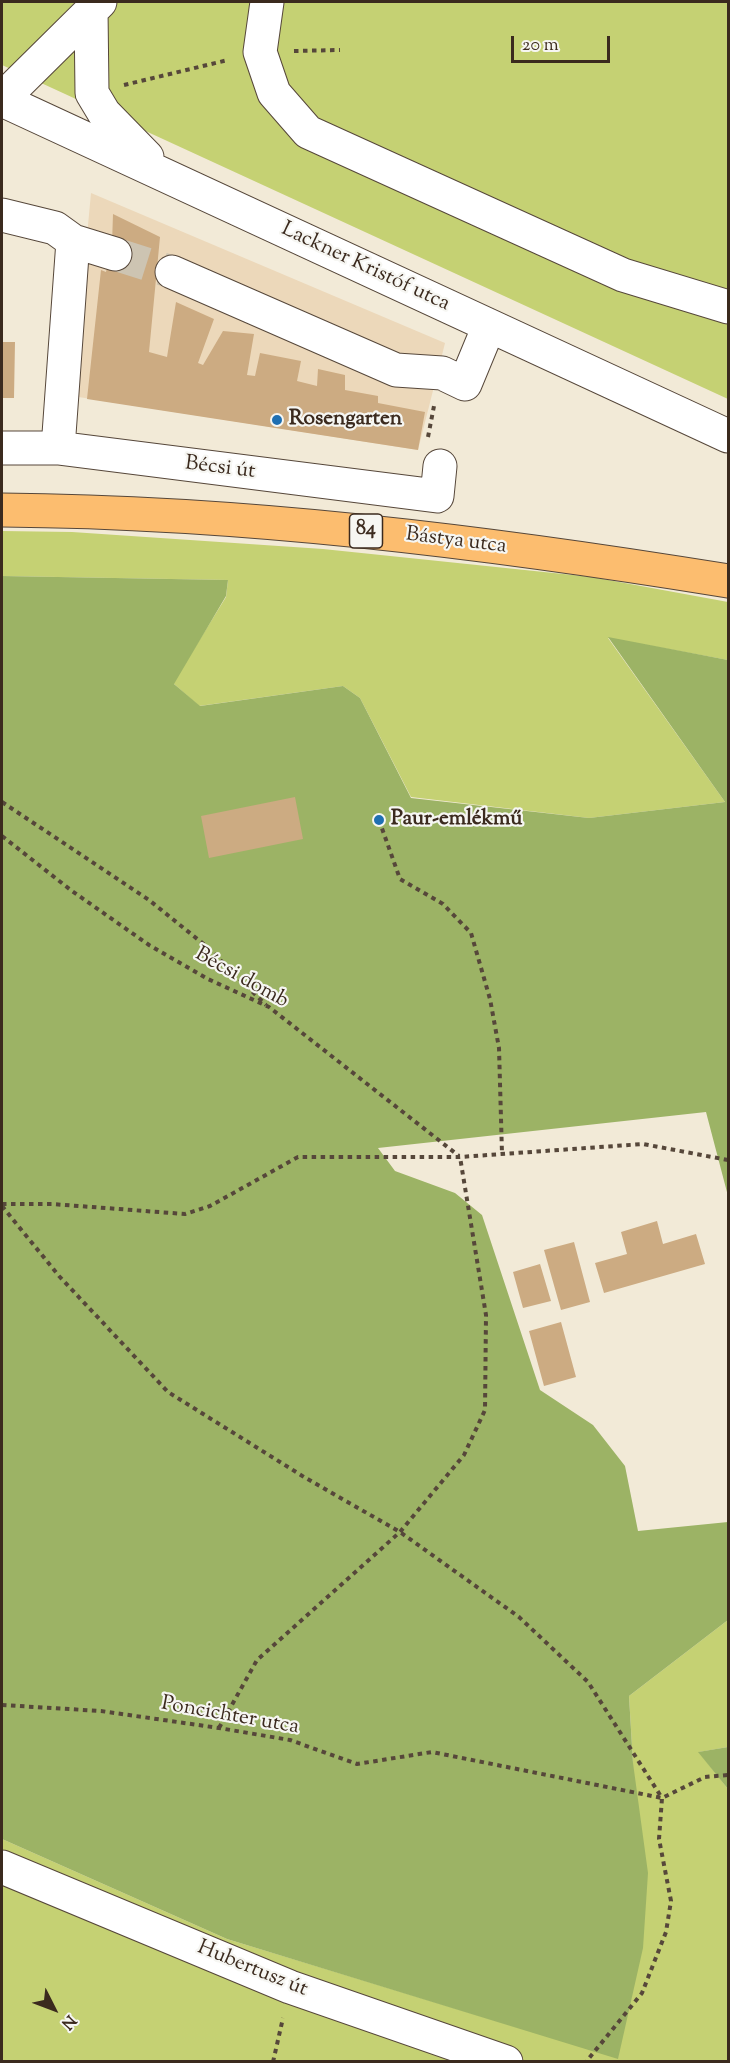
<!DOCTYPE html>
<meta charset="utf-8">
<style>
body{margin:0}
#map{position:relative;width:730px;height:2063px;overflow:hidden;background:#f2ead7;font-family:"Sorts Mill Goudy",serif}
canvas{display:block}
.frame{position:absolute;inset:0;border:3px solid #3b2a1e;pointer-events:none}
.north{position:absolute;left:24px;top:1979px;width:60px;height:60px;-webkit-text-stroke:4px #f6f6f2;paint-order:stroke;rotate:132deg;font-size:16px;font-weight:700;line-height:24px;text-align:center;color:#3b2a1e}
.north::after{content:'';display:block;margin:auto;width:21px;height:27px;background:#3b2a1e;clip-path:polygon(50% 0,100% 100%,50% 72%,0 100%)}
.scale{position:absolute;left:511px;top:36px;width:99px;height:27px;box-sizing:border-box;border:3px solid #3b2a1e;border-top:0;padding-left:8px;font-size:18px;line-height:21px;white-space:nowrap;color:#3b2a1e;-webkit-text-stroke:4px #f6f6f2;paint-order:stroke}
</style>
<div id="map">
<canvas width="730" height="2063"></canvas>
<div class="frame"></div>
<div class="north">N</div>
<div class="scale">20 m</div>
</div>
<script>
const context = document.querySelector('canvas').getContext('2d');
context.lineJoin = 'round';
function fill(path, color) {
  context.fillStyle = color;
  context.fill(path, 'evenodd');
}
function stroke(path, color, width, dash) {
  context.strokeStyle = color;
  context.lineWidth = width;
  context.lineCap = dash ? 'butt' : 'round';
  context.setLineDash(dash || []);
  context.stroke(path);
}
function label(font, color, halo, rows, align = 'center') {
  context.font = font + ' "Sorts Mill Goudy",serif';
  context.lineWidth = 4.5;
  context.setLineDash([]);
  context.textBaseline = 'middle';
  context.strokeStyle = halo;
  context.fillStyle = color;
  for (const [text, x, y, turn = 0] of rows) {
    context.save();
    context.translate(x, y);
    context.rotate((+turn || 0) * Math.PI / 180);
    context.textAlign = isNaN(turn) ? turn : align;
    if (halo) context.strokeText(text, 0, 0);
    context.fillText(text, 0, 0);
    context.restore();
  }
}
const built = new Path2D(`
 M91,193L445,343L418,450L72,396Z`);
const green = new Path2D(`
 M2,2H728V399L2,65Z
 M2,531L72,532L323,549L592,577L728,602V660L608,638L725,802L589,818L411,797L360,698L343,686L199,706L173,683L226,597L228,580L2,576Z
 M728,1620V1747L699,1752L728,1789V2061L2,2062V1839L227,1939L618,2058L633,1763L629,1696Z`);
const forest = new Path2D(`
 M2,576L228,580L226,596L174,684L200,706L343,686L360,698L411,798L589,818L725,802L608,637L728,660V1196L706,1112L378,1148L395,1171L455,1193L482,1215L540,1390L593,1425L625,1466L638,1531L728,1522V1620L629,1696L633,1763L648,1873L643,1948L618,2059L227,1939L2,1839Z
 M728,1747V1789L698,1752Z`);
const building = new Path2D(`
 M113,214L160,237L149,352L167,357L176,302L214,319L198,363L203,365L223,331L254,334L247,375L255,376L260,353L301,361L297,381L317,386L318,369L345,375V390L378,396V403L425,412L418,450L87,399L101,270L106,272L112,244Z
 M2,342H15L14,398H2Z
 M295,797L303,839L209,858L201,816Z
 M657,1221L663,1244L696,1234L705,1264L604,1293L595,1263L627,1254L621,1232Z
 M574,1242L590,1302L561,1310L544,1250Z
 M540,1264L551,1301L523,1308L513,1272Z
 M561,1322L576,1377L544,1386L529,1331Z`);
const minorTunnel = new Path2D(`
 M115,254L172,272`);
const path = new Path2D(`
 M294,51L340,50
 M124,85L228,60
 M428,437L434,406
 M2,802L149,900L206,946L266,1005
 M379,820L400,879L443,904L471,933L490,999L499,1048L502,1154
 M2,836L72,891L149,945L208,979L269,1007L459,1156
 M2,1204H52L185,1214L210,1206L298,1157H460L643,1144L728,1160
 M2,1206L59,1276L168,1392L304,1477L400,1532L519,1617L588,1682L662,1798L659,1839L671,1901L666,1932L642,1993L586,2062
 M2,1705L101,1711L219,1728L290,1740L357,1764L432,1752L662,1798L705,1777L728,1775
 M219,1728L257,1660L400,1532L464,1455L485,1410L486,1315L460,1157
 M273,2062L283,2018`);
const minor = new Path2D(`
 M267,2L260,52L274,93L308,132L623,275L728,307
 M91,10L92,93L104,113L147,157
 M2,99L100,2
 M2,100L728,436
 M2,215L55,228L73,241L115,254
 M172,272L396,370L442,373L465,384L489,326
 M2,448H58L437,496L440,466
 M58,448L73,241
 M2,1867L290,1987L506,2062`);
const major = new Path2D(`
 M2,510C245,512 488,542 728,581`);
const markers = [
 [277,420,6,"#1f6fb2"],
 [379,820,6,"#1f6fb2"]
];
const shields = [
 [366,531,33]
];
const shieldNames = [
 ["84",366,531]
];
const streetNames = [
 ["Lackner Kristóf utca",365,268,25],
 ["Bécsi út",220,469,7],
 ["Bástya utca",456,542,7],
 ["Bécsi domb",241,979,29],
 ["Poncichter utca",230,1717,10],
 ["Hubertusz út",252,1970,22]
];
const poiNames = [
 ["Rosengarten",289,420],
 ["Paur-emlékmű",391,820]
];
fill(built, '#ecd8ba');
fill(green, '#c5d173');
fill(forest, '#9cb365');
fill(building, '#ccab82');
stroke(minorTunnel, '#cdc4b2', 33, [33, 16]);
stroke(minor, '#56473a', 35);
stroke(major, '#56473a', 35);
stroke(path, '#56473a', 4, [4.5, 4.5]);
stroke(minor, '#fff', 33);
stroke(major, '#fcbd6f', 33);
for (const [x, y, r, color] of markers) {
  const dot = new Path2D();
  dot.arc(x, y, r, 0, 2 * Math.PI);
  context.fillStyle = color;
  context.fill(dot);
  stroke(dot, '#f6f6f2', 2);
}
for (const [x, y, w] of shields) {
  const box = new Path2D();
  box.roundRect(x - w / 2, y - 17, w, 34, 4.5);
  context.fillStyle = '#f6f6f2';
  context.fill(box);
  stroke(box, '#3b2a1e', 1.5);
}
label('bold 20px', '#3b2a1e', null, shieldNames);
label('21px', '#3b2a1e', '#f6f6f2', streetNames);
label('bold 21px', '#3b2a1e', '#f6f6f2', poiNames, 'left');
</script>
